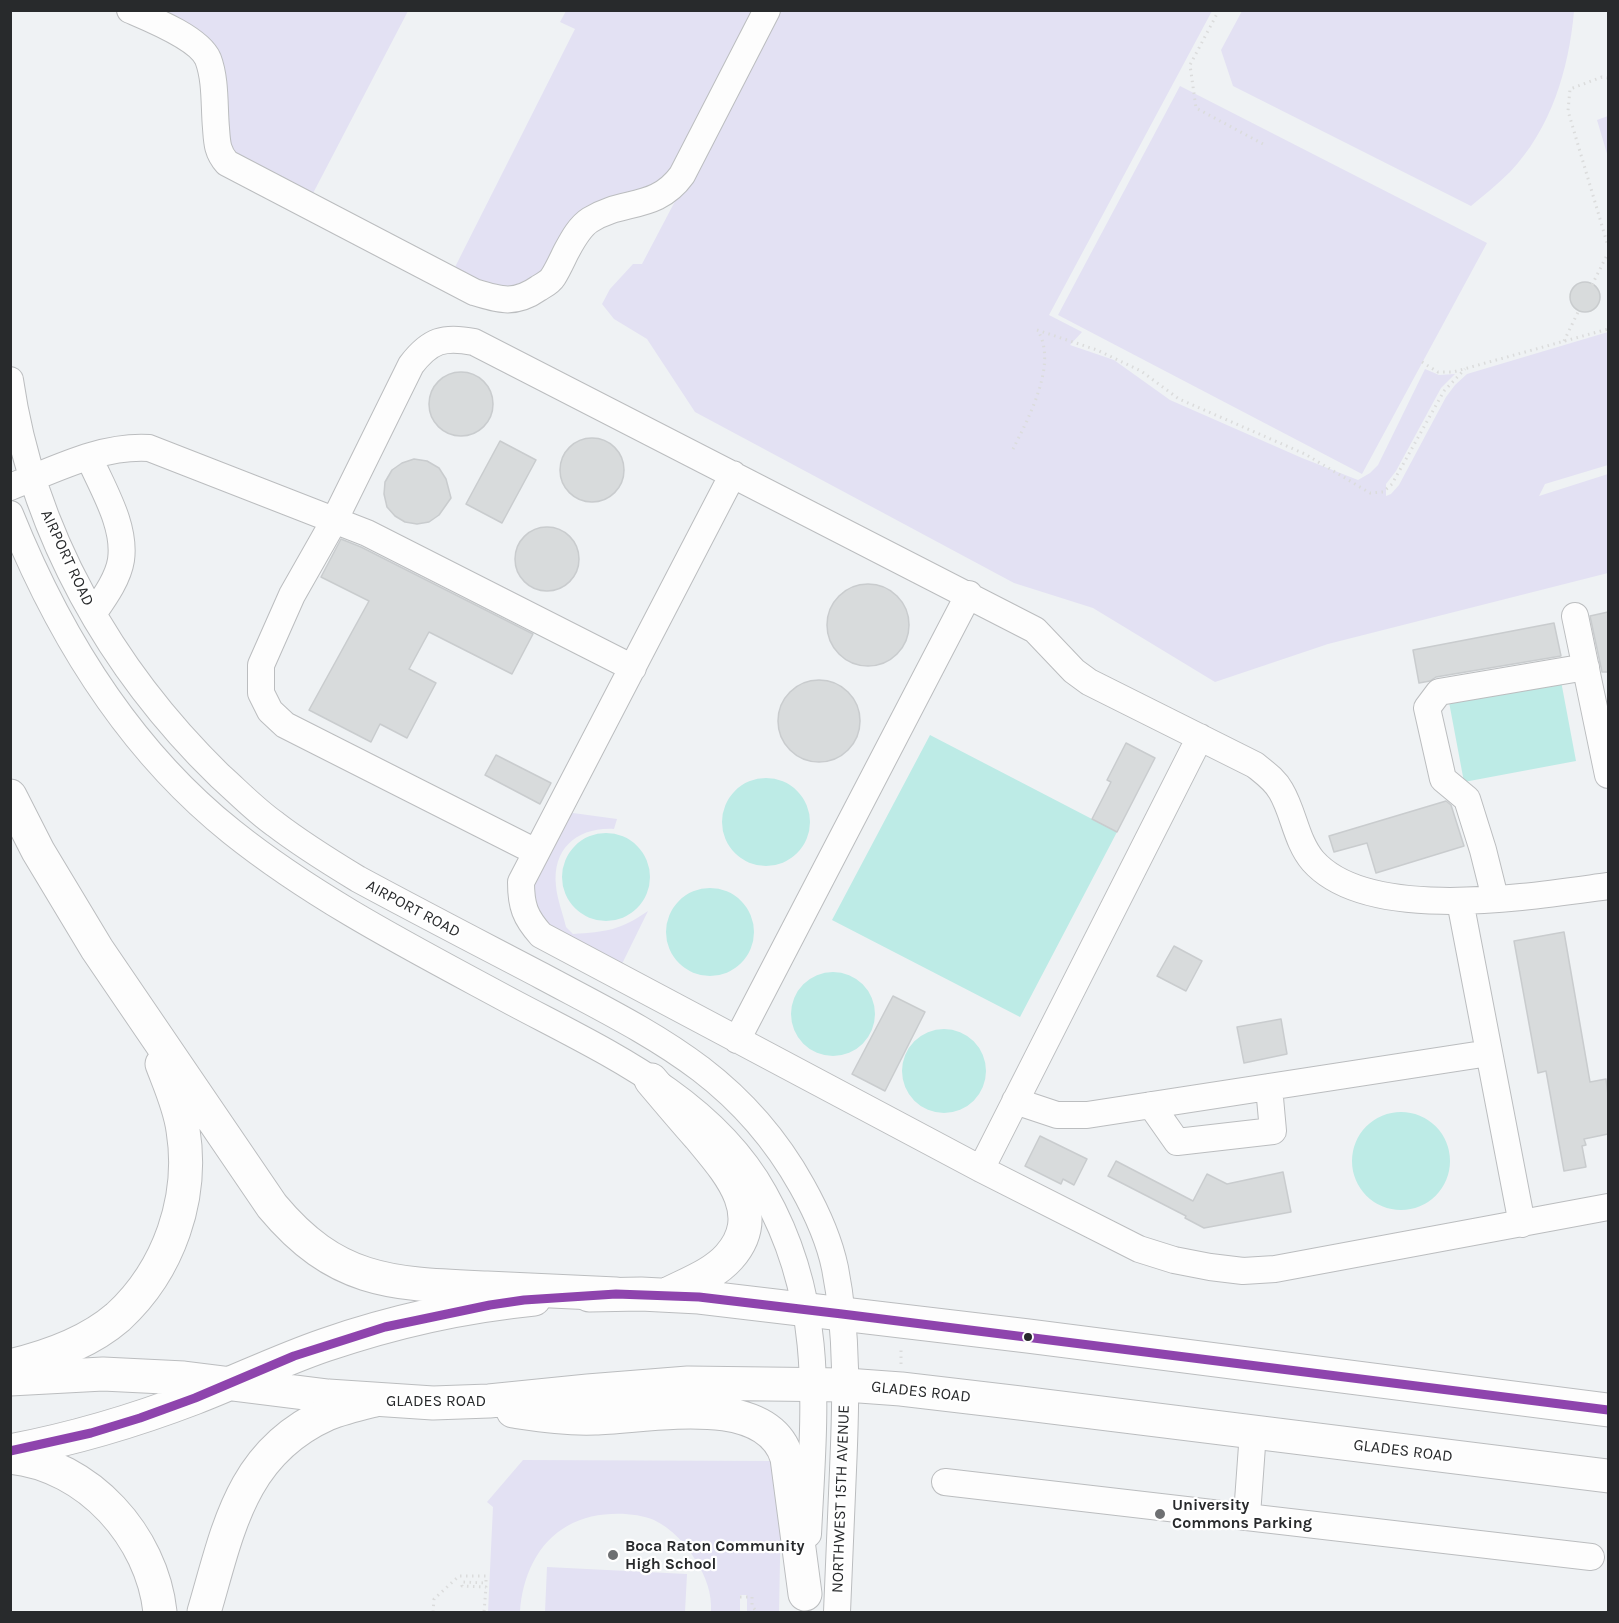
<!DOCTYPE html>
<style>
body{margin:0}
#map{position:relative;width:1619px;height:1623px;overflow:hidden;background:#eff2f4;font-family:Karla,sans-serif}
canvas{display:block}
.frame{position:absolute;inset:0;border:12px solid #282a2c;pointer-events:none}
</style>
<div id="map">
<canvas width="1619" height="1623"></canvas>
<div class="frame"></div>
</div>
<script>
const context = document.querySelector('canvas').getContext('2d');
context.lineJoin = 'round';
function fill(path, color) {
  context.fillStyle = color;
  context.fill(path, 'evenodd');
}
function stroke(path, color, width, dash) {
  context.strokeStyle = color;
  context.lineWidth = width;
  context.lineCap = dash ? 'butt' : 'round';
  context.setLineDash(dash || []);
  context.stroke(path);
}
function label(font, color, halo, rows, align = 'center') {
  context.font = font + ' Karla,sans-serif';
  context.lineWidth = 4.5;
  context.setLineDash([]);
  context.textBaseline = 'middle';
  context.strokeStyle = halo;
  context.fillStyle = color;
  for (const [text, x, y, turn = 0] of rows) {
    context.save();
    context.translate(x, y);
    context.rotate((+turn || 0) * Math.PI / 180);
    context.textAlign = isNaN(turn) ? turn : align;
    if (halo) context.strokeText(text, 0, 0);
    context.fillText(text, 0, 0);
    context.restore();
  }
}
const green = new Path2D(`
 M168,10L408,11L309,201L224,153L216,75L168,15Z
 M566,11H767L682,175L603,213L531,294L449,279L575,29L560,22Z
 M775,11H1212L1049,315L1082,332L1070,345L1114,360L1170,400L1302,458L1358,480L1370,473L1378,465L1425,369L1439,375L1455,374L1441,388L1396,471L1386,484V496L1391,494L1399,485L1446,397L1455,385L1467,374L1608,332V465L1545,484L1539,496L1608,474V573L1328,644L1215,682L1093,608L1014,583L695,412L647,339L614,319L602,304L610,289L633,264H642Z
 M1242,11V10L1574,11C1569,69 1551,129 1510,172C1498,184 1484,195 1471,206L1233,86L1221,50Z
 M1180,86L1487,243L1362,474L1058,315Z
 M1608,116V157L1597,120Z
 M573,813L617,819L614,829C578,827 552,848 556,886C557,899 563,914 566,927L573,934C606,932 621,930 648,911L620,968L557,934L537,916L531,888L566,816Z
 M523,1460L772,1461L781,1510L779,1612H747V1595H740V1612H711C712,1593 706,1577 696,1561C687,1545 671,1528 654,1520C630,1510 591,1512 569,1525C537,1542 522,1578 520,1612H488L493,1507L487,1502Z
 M547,1567L687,1574L685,1612H545Z`);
const water = new Path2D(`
 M1561,681L1576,761L1464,782L1449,702Z
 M930,735L1117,832L1020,1017L832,920Z
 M722 822a44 44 0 1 1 88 0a44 44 0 1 1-88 0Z
 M562 877a44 44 0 1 1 88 0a44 44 0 1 1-88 0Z
 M666 932a44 44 0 1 1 88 0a44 44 0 1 1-88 0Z
 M791 1014a42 42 0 1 1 84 0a42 42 0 1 1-84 0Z
 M902 1071a42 42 0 1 1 84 0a42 42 0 1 1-84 0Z
 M1352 1161a49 49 0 1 1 98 0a49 49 0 1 1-98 0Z`);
const building = new Path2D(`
 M1570 297a15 15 0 1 1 30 0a15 15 0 1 1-30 0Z
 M429 404a32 32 0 1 1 64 0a32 32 0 1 1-64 0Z
 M560 470a32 32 0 1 1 64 0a32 32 0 1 1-64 0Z
 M500,441L536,460L502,523L466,504Z
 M414,459L427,461L439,468L446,479L451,498L439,515L429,522L417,524L405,522L395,516L387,507L384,494L385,482L392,470L402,463Z
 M515 559a32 32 0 1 1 64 0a32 32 0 1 1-64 0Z
 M341,539L361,547L533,634L512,674L429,632L409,669L436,683L407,738L380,724L371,742L309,710L369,601L321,577Z
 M827 625a41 41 0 1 1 82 0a41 41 0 1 1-82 0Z
 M1608,612V672H1602L1590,616Z
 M1554,623L1561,656L1436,677L1430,681L1419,683L1413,650Z
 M778 721a41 41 0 1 1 82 0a41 41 0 1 1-82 0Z
 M1126,743L1155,758L1117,832L1092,819L1111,782L1107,780Z
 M496,755L551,783L540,804L485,775Z
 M1446,801L1451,805L1464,846L1376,873L1367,843L1334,852L1329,836Z
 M1564,932L1590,1082L1606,1079L1608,1095V1134L1584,1139L1586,1145L1582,1146L1586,1167L1564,1171L1546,1071L1538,1073L1514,941Z
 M1174,946L1202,961L1186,991L1157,976Z
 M893,996L925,1012L885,1091L852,1074Z
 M1281,1019L1287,1054L1244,1063L1237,1027Z
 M1040,1136L1087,1159L1074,1185L1063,1179L1061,1184L1025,1166Z
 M1116,1161L1193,1201L1207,1174L1227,1184L1283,1172L1291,1212L1204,1228L1185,1218L1186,1216L1108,1176Z`);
const path = new Path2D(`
 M1219,10L1190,65L1196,108L1263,144
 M1608,78L1602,77L1570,89L1568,111L1608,246
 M1592,285L1608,253
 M1037,330L1097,350L1141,371L1179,399L1305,454L1370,493L1383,492L1392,484L1444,391L1465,369
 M1564,341L1579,310
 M1422,362L1438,372H1453L1608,329
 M1013,449C1028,419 1058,364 1038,331
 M901,1364V1350
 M740,1597H752V1606L757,1612
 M433,1612L434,1599L459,1576H486V1583L462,1582V1586L486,1587L484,1612`);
const minor = new Path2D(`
 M130,10C151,19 199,38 208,59C216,80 214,107 216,128C217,142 217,152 227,163L474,292C500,300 515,305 539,288C544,285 550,282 553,277C558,269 562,260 566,252C572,241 579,227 590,220C623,199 656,211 682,175L767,10
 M10,380C32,532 111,670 220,776C238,792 255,810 275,824C301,844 330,862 358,879C419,912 481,944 542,976C650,1034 739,1073 802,1186C816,1211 829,1239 835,1268C848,1334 846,1402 843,1470C841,1517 839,1565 837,1612
 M89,457C102,488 126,525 121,560C118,579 104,598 93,614
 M733,474L521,882C521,906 525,917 541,935L981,1169L1139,1249L1174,1260L1210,1267L1243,1271L1275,1269L1608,1207
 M10,487C54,470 101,445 149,448L367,533L633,668
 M10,514C59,636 128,749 232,832C317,900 416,950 512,1002C604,1051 711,1098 764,1193C827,1304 814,1413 808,1534
 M1575,616L1608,775
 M536,852L285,725L270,711L261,693V665L292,595L334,521L411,365C430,340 444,336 474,342L1035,630L1074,671L1089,682L1255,765C1265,773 1275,780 1281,791C1294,813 1296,841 1313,861C1369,924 1533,896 1608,886
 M1495,898L1483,850L1467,799L1443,779L1427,708L1439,692L1586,667
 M1460,901L1522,1224
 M737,1040L969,594
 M1015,1101L1057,1115H1087L1489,1053
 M1151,1105L1177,1142L1273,1131L1269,1087
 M981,1169L1200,737
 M945,1482L1591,1557
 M1247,1515L1253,1432`);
const major = new Path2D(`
 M651,1080C667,1099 683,1118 699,1136C727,1170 768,1213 729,1257C713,1275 687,1284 666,1295
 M589,1295L641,1294L699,1297L1028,1336L1608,1410
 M10,1379L103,1374L184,1378L328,1396L433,1403L489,1401L588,1391L688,1383L846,1385L901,1389L1020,1403L1608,1476
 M513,1411C541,1415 567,1419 595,1418C647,1417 767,1390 787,1458L805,1594
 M10,1451C73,1439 134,1421 194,1398C238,1381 281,1360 325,1345C392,1322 464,1306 534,1299`);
const highway = new Path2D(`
 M10,796L38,851L97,949L272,1206C337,1284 393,1284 487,1288C530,1290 573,1292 616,1294
 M10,1366C48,1357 88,1343 118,1317C169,1270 194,1198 183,1130C180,1107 170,1085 162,1064
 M10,1457C89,1465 152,1537 160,1612
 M204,1612C228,1531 240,1453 327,1414C342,1408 359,1404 375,1400`);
const bus1 = new Path2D(`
 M10,1451L91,1433L140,1418L195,1398L294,1356L385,1327L490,1305L524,1300L616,1294L699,1297L842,1314L1608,1410`);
const markers = [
 [1028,1337,5,"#282a2c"],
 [1160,1514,6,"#6e7072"],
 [613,1555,6,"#6e7072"]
];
const streetNames = [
 ["AIRPORT ROAD",67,558,65],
 ["AIRPORT ROAD",413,909,28],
 ["GLADES ROAD",921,1392,6],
 ["GLADES ROAD",436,1401],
 ["GLADES ROAD",1403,1451,7],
 ["NORTHWEST 15TH AVENUE",841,1499,-88]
];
const poiNames = [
 ["University",1172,1505],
 ["Commons Parking",1172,1523],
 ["Boca Raton Community",625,1546],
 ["High School",625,1564]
];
fill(green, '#e3e1f3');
fill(water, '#bdebe6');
fill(building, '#d8dbdc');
stroke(building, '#c9ccce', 1.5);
stroke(minor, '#bbbdbf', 28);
stroke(major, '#bbbdbf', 35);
stroke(highway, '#bbbdbf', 35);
stroke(path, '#dbdcdc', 3, [1.5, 4.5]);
stroke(minor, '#fdfdfd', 26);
stroke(major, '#fdfdfd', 33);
stroke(highway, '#fdfdfd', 33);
stroke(bus1, '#8e44ad', 9);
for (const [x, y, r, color] of markers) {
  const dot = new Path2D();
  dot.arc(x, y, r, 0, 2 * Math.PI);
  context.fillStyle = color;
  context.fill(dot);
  stroke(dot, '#fff', 2);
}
label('16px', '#282a2c', '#fff', streetNames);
label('bold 16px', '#282a2c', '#fff', poiNames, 'left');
</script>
